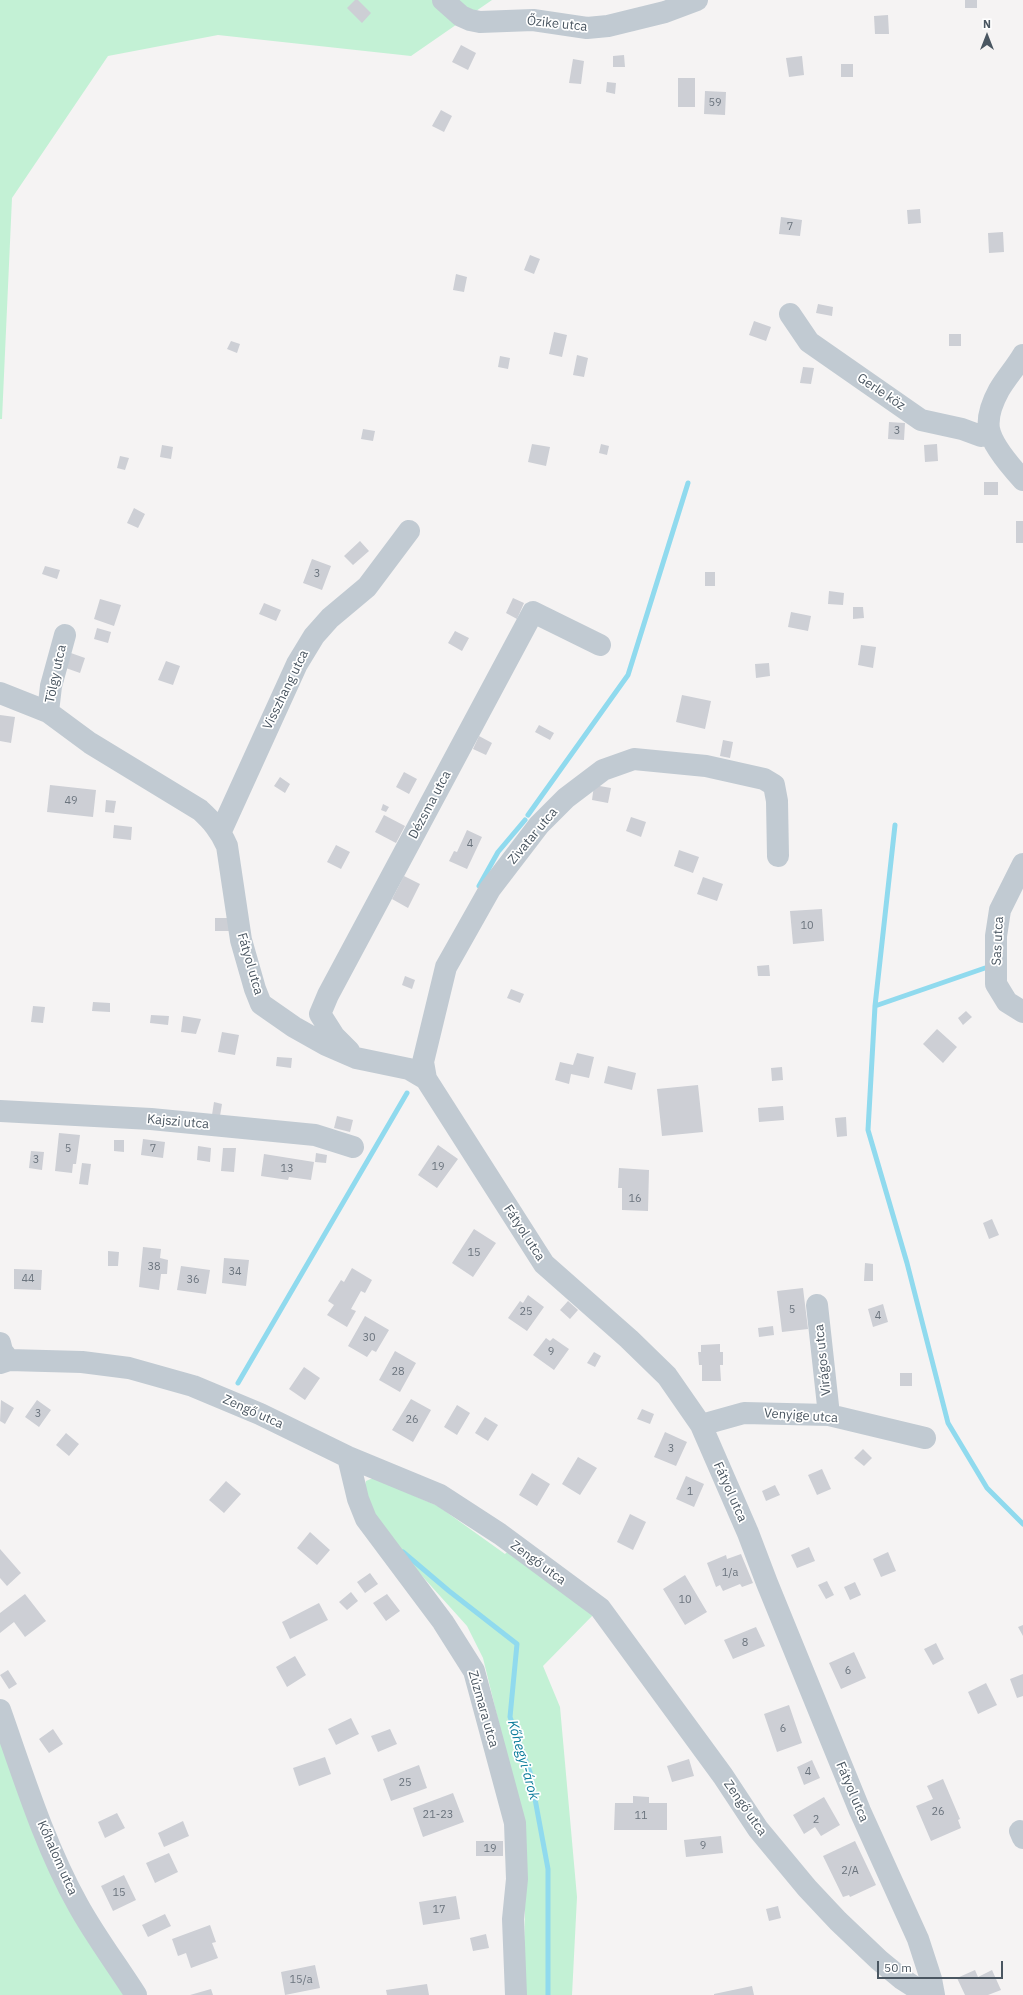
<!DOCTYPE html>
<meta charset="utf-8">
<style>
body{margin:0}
#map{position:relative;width:1023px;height:1995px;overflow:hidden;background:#f5f3f3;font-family:"IBM Plex Sans",sans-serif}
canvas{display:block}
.north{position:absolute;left:967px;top:16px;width:40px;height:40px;-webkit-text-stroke:3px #fff;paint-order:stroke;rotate:0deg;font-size:11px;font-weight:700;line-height:16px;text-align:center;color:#4a5661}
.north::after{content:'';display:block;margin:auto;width:14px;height:18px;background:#4a5661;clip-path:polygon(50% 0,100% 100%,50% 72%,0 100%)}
.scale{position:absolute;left:877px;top:1961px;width:126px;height:18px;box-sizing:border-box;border:2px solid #4a5661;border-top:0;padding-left:5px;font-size:12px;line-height:14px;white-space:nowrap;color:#4a5661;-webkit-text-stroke:3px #fff;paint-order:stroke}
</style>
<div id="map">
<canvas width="1023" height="1995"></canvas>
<div class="north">N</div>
<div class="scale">50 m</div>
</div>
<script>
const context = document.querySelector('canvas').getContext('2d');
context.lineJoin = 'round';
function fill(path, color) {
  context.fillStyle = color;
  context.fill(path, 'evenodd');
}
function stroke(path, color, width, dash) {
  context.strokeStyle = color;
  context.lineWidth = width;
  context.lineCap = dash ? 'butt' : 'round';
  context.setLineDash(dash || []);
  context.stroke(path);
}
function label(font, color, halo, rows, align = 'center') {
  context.font = font + ' "IBM Plex Sans",sans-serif';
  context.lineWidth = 3.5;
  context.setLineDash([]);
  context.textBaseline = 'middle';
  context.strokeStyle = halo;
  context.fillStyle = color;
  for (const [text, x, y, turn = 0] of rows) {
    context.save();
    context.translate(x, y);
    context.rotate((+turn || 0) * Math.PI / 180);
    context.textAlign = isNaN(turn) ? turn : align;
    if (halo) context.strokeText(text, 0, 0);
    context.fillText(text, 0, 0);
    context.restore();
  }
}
const green = new Path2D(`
 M0,0H492L411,56L218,35L108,56L12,198L2,419H0Z
 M373,1478L438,1506L505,1554L511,1548L595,1613L543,1666L560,1707L577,1897L572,1995H523L526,1863L520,1810L483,1658L467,1626L370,1518L363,1494L366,1481Z
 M0,1710L45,1833L136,1995H0Z`);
const stream = new Path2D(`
 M528,815L628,675L688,483
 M895,825L875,1006L868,1130L907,1263L948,1423L987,1488L1023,1524
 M479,886L498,852L525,820
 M875,1006L985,968
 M238,1383L407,1093
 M403,1552L449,1591L517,1644L510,1717L530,1772L548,1869V1995`);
const building = new Path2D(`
 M355,0H358L371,13L362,23L347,8Z
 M965,0H977V8H965Z
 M888,15L889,34H875L874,16Z
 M461,45L476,53L468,70L452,62Z
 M624,55L625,67H613V56Z
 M802,56L804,75L789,77L786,58Z
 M573,59L584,61L581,84L569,83Z
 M841,64H853V77H841Z
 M678,78H695V107H678Z
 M607,82L616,83L615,94L606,92Z
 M705,91L726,92L725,115L704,114Z
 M441,110L452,116L444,132L432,126Z
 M920,209L921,223L908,224L907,210Z
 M781,217L802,220L800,236L779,234Z
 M1003,232L1004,252L989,253L988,233Z
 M530,255L540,259L534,274L524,270Z
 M456,274L467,277L464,292L453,290Z
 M818,304L833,307L832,316L816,313Z
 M754,321L771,327L766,341L749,335Z
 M554,332L567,335L562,357L549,354Z
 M949,334H961V346H949Z
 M231,341L240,344L237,353L227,349Z
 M577,355L588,358L584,377L573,375Z
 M500,356L510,358L508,369L498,367Z
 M803,367L814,368L811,384L800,383Z
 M889,422L905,423L904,440L888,439Z
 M363,429L375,431L373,441L361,439Z
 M532,444L550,447L546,466L528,462Z
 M601,444L609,446L607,455L599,453Z
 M937,444L938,461L925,462L924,445Z
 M162,445L173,447L171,459L160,457Z
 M120,456L129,458L125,470L117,468Z
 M984,482H998V495H984Z
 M134,508L145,514L138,528L127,523Z
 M1016,521H1023V543H1016Z
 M360,541L369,551L353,565L344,556Z
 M312,559L331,566L322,590L303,583Z
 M45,566L60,570L57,579L42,574Z
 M705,572H715V586H705Z
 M829,591L844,593L843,605L828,604Z
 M513,598L524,603L517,619L506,613Z
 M100,599L121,605L114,626L94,619Z
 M264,603L281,610L276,621L259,614Z
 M853,607H863L864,618L853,619Z
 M791,612L811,616L808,631L788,627Z
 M97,628L111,632L108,643L94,639Z
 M455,631L469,638L462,651L448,643Z
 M861,645L876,647L873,668L858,665Z
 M68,652L85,658L80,673L63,667Z
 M166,661L180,666L173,685L158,680Z
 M769,663L770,676L756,678L755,664Z
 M682,695L711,701L705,729L676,722Z
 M0,715L15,717L11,743L0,741Z
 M539,725L554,733L550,740L535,732Z
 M479,736L492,743L486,755L473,749Z
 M723,740L733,742L730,758L720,756Z
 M404,772L417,779L409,794L396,787Z
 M280,777L290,784L285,793L274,786Z
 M50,785L96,790L93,817L47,812Z
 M594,785L611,788L608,803L592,800Z
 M106,800L116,801L114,813L105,812Z
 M383,804L389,807L386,812L381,810Z
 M384,815L405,826L396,843L375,832Z
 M631,817L646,822L641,837L626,831Z
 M114,825L132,827L131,840L113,838Z
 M467,830L482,837L467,869L449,861L454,851L457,852Z
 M336,845L350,852L341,869L327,862Z
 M679,850L699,857L693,873L674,866Z
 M404,876L420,884L408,908L392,899Z
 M703,877L723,884L717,901L697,894Z
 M822,909L824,941L793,944L790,911Z
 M215,918H230L231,931H215Z
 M769,965L770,976H758L757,966Z
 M405,976L415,980L412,989L402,985Z
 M511,989L524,994L520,1003L507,998Z
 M93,1002L110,1003V1012L92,1011Z
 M33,1006L45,1007L43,1023L31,1022Z
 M966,1011L972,1017L963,1025L958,1018Z
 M151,1015L169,1016L168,1025L150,1023Z
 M183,1016L201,1019L196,1034L181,1032Z
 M937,1029L957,1047L943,1063L923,1044Z
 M222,1032L239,1035L235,1055L218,1052Z
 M577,1053L594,1057L589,1078L571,1074L569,1084L555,1080L560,1062L573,1065Z
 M277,1057L292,1058L291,1068L276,1066Z
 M608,1066L636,1073L632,1090L604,1083Z
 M782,1067L783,1080L772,1081L771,1068Z
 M698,1085L703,1132L662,1136L657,1089Z
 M214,1102L222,1104L220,1116L212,1115Z
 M783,1106L784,1120L759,1122L758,1108Z
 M337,1116L353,1120L350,1132L334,1128Z
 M846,1117L847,1136L837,1137L835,1118Z
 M59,1133L80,1135L76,1164H73L72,1173L55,1171Z
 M143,1139L165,1142L163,1158L141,1155Z
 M114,1140H124V1152L114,1151Z
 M438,1145L458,1159L437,1188L418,1175Z
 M198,1146L211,1148L210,1162L197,1160Z
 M223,1148H236L234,1172L221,1171Z
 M31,1151L44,1152L42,1170L29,1168Z
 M316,1153L327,1155L326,1163L315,1162Z
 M264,1154L314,1162L311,1180L289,1177L288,1180L261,1176Z
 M82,1163L91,1164L88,1185L79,1184Z
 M619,1168L649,1170L648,1211L622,1210V1188H618Z
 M992,1219L999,1235L989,1239L983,1223Z
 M474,1229L496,1243L473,1277L452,1263Z
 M143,1247L161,1249L160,1258L168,1260L167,1274H161L159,1290L139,1287Z
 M108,1251L119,1252L118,1266H108Z
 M224,1258L249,1260L246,1286L222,1283Z
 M865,1263L873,1264V1281H864Z
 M181,1266L210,1270L206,1294L177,1290Z
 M352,1268L372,1280L365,1293L361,1291L351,1309L356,1311L347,1327L327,1315L334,1305L328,1301L341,1280L344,1282Z
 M14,1269L42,1270L41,1290L14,1289Z
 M803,1288L808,1329L782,1332L777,1291Z
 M528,1295L544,1307L527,1331L508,1318L520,1301L523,1303Z
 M568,1301L578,1310L570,1319L560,1310Z
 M883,1304L888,1322L873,1327L868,1309Z
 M365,1316L389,1330L376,1352L372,1350L367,1357L348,1346Z
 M773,1326L774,1335L759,1337L758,1328Z
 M546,1338L550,1341L553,1338L569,1349L554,1370L533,1355Z
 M720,1344V1352H723V1365H720L721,1381H702V1365H699L698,1352H701V1345Z
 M395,1351L416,1363L400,1392L379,1380Z
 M594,1352L601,1356L595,1367L587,1363Z
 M304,1367L320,1378L305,1400L289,1389Z
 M900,1373H912V1386H900Z
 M411,1399L431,1410L413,1442L392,1430Z
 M1,1400L14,1408L5,1424L0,1421Z
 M37,1400L51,1410L39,1427L25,1417Z
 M457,1405L470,1413L457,1435L444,1427Z
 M642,1409L654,1414L650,1424L637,1419Z
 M485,1417L498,1425L488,1441L475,1433Z
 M665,1432L687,1442L676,1466L654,1457Z
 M66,1433L79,1444L69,1456L56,1445Z
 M863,1449L872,1458L864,1466L854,1458Z
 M578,1457L597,1468L580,1495L562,1484Z
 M822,1469L831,1489L817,1495L808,1475Z
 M532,1473L550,1484L537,1506L519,1495Z
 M686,1476L704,1484L694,1507L676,1499Z
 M226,1481L241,1494L224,1513L209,1500Z
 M775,1485L780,1495L766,1501L762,1491Z
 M630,1514L646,1522L633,1550L617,1542Z
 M310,1532L330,1550L317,1565L297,1548Z
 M809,1547L815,1561L797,1568L791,1555Z
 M0,1549L21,1573L7,1586L0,1578Z
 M888,1552L896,1571L881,1577L873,1559Z
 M741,1554L753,1583L742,1587L740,1584L723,1591L720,1585L716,1587L707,1563L726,1555L727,1559Z
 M370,1573L378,1584L365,1593L357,1582Z
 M685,1575L707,1612L685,1625L663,1589Z
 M827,1581L834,1595L826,1599L818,1585Z
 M855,1582L861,1595L850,1600L844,1587Z
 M351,1592L358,1601L347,1610L339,1602Z
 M25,1594L46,1621L25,1637L14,1622L0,1633V1613Z
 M387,1594L400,1611L386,1621L373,1603Z
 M319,1603L328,1620L290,1639L282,1622Z
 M1023,1625V1636L1018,1627Z
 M756,1627L765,1646L733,1659L724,1640Z
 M936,1643L944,1659L933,1665L924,1649Z
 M854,1652L866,1678L841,1689L829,1663Z
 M295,1656L306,1675L287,1687L276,1667Z
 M8,1670L17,1684L9,1689L0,1675Z
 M1023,1674V1696L1017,1698L1010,1679Z
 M986,1683L997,1705L978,1714L968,1692Z
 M789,1705L802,1743L777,1752L764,1714Z
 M351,1718L359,1734L336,1745L328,1729Z
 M53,1729L63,1744L49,1753L39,1739Z
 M390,1729L397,1744L378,1752L371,1736Z
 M325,1757L331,1774L299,1786L293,1768Z
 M689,1759L694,1776L672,1782L667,1766Z
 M812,1760L820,1778L804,1785L797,1767Z
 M419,1765L427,1788L391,1801L383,1779Z
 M943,1779L960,1819L958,1820L961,1828L931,1841L916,1806L933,1799L927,1786Z
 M453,1793L464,1822L423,1837L413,1808Z
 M633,1796L649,1797V1803H667V1830H614L615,1803H633Z
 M824,1797L840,1825L821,1836L815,1827L804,1834L793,1815Z
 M117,1813L125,1828L105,1838L98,1822Z
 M183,1821L189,1836L164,1847L158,1833Z
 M721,1836L723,1853L686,1857L684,1840Z
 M476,1841H503V1856H476Z
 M855,1841L876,1885L850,1897L849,1895L843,1897L823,1856Z
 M169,1853L178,1872L155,1883L146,1863Z
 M124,1875L136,1900L113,1911L101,1886Z
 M456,1896L460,1919L423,1925L419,1902Z
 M778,1906L781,1918L769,1921L766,1909Z
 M165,1914L171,1926L148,1937L142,1925Z
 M210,1925L216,1942L212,1943L218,1958L191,1968L186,1953L178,1956L172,1939Z
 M486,1934L489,1948L473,1951L470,1938Z
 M315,1965L320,1988L285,1995L281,1972Z
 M975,1970L978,1977L992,1970L1001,1990L988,1995H965L957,1978Z
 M427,1984L429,1995H387L386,1990Z
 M752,1986L754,1995H714V1994Z
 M211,1989L213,1995H190Z`);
const minor = new Path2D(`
 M443,0L461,16L470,20L480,22L533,20L587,28L608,26L665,12L697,0
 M790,314L809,342L921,420L962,429L981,436L989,430
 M1023,355C1016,367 1006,378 999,390C993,401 987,416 989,429C992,445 1012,468 1023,480
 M0,693L48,712L90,743L200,810C212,821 220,830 227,846L241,940L255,989L261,1004L294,1027L326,1045L356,1058L409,1069L426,1079L544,1264L629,1339L667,1376L701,1425L748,1533L767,1583L860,1811L918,1939L931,1979L934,1995
 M48,712L51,686L65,635
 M221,831L297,664L314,636L330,618L367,587L409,531
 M1023,864L1000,910L996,936V984L1007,1002L1023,1012
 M349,1051L334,1036L320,1014L328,995L533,612L600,645
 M426,1079L423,1062L446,967L490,889L539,825L566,798L603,770L634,759L706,766L764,779L774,785L777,801L778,856
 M0,1111L151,1119L315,1135L353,1147
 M817,1305L829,1415
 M0,1343L2,1351L9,1360
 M0,1363L9,1360L82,1362L129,1368L193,1386L260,1414L348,1457L440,1495L500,1534L600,1608L723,1776L758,1829L807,1888L838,1921L879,1960L902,1979L927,1995
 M701,1425L744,1413L829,1415L925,1438
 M348,1457L358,1499L366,1519L443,1622L474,1671L515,1823L517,1879L513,1919L516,1995
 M0,1710C23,1775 44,1844 78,1905C95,1936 117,1965 136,1995
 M1020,1831L1023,1838`);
const numberNames = [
 ["59",715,103],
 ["7",790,227],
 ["3",897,431],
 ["3",317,574],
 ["49",71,801],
 ["4",470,844],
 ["10",807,926],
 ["5",68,1149],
 ["7",153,1149],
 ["3",36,1160],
 ["19",438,1167],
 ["13",287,1169],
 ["16",635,1199],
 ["15",474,1253],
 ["38",154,1267],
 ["34",235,1272],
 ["44",28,1279],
 ["36",193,1280],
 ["5",792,1310],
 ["25",526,1312],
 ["4",878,1316],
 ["30",369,1338],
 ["9",551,1352],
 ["28",398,1372],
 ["3",38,1414],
 ["26",412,1420],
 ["3",671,1449],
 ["1",690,1492],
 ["1/a",730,1573],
 ["10",685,1600],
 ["8",745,1643],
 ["6",848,1671],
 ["6",783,1729],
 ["4",808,1772],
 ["25",405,1783],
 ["26",938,1812],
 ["21-23",438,1815],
 ["11",641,1816],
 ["2",816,1820],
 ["9",703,1846],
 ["19",490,1849],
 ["2/A",850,1871],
 ["15",119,1893],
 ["17",439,1910],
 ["15/a",301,1980]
];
const streetNames = [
 ["Őzike utca",557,24,6],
 ["Gerle köz",881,392,34],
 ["Tölgy utca",56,674,-78],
 ["Visszhang utca",286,690,-64],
 ["Dézsma utca",430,805,-62],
 ["Zivatar utca",533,836,-50],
 ["Sas utca",998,941,-87],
 ["Fátyol utca",250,964,74],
 ["Kajszi utca",178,1122,5],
 ["Fátyol utca",524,1233,57],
 ["Virágos utca",823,1360,-96],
 ["Zengő utca",253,1412,24],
 ["Venyige utca",801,1416,4],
 ["Fátyol utca",730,1492,66],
 ["Zengő utca",538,1563,36],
 ["Zúzmara utca",483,1709,74],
 ["Fátyol utca",852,1792,67],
 ["Zengő utca",745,1808,55],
 ["Kőhalom utca",57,1858,66]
];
const waterNames = [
 ["Kőhegyi-árok",523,1760,74]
];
fill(green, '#c3f1d5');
stroke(stream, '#90daee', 5);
fill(building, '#cdcfd5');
stroke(minor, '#c1cad2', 22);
label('11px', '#6b747e', null, numberNames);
label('13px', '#4a5661', '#fff', streetNames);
label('italic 14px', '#0c7c9b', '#fff', waterNames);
</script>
